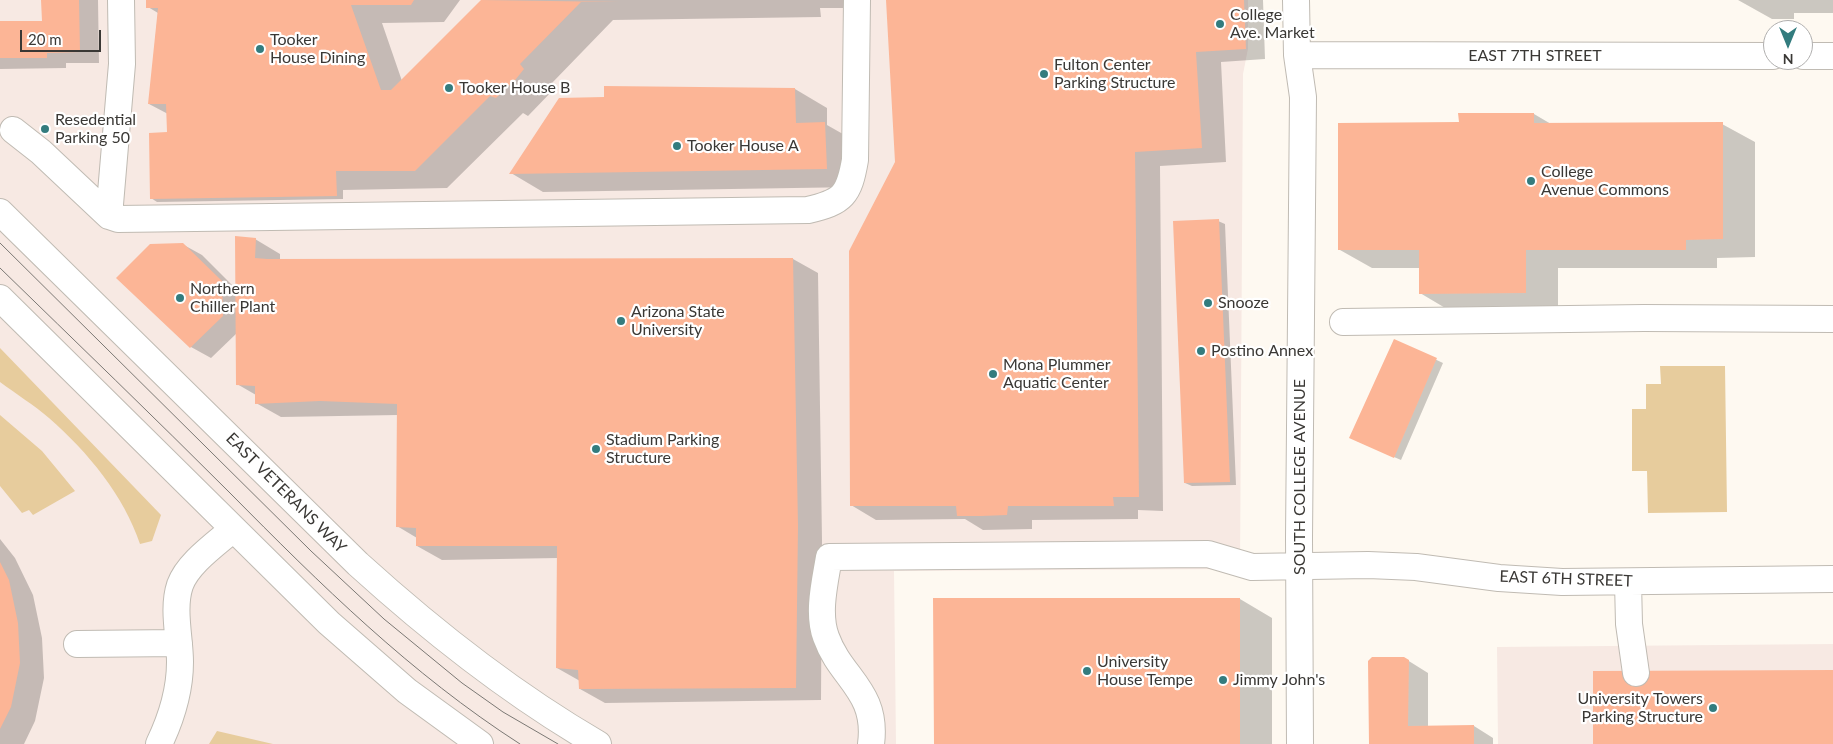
<!DOCTYPE html>
<style>
body{margin:0}
#map{position:relative;width:1833px;height:744px;overflow:hidden;background:#fef9f1;font-family:Lato,sans-serif}
canvas{display:block}
.north{position:absolute;left:1763px;top:20px;width:50px;height:50px;box-sizing:border-box;background:#fff;border:1px solid #b0afae;border-radius:50%;rotate:180deg;font-size:14px;font-weight:700;line-height:20px;text-align:center;color:#3a3835}
.north::after{content:'';display:block;margin:auto;width:18px;height:22px;background:#337c7e;clip-path:polygon(50% 0,100% 100%,50% 72%,0 100%)}
.scale{position:absolute;left:20px;top:30px;width:81px;height:22px;box-sizing:border-box;border:2px solid #3a3835;border-top:0;padding-left:6px;font-size:15px;line-height:18px;white-space:nowrap;color:#3a3835;-webkit-text-stroke:4px #fff;paint-order:stroke}
</style>
<div id="map">
<canvas width="1833" height="744"></canvas>
<div class="north">N</div>
<div class="scale">20 m</div>
</div>
<script>
const context = document.querySelector('canvas').getContext('2d');
context.lineJoin = 'round';
function fill(path, color) {
  context.fillStyle = color;
  context.fill(path, 'evenodd');
}
function stroke(path, color, width, dash) {
  context.strokeStyle = color;
  context.lineWidth = width;
  context.lineCap = dash ? 'butt' : 'round';
  context.setLineDash(dash || []);
  context.stroke(path);
}
function label(font, color, halo, rows, align = 'center') {
  context.font = font + ' Lato,sans-serif';
  context.lineWidth = 4.5;
  context.setLineDash([]);
  context.textBaseline = 'middle';
  context.strokeStyle = halo;
  context.fillStyle = color;
  for (const [text, x, y, turn = 0] of rows) {
    context.save();
    context.translate(x, y);
    context.rotate((+turn || 0) * Math.PI / 180);
    context.textAlign = isNaN(turn) ? turn : align;
    if (halo) context.strokeText(text, 0, 0);
    context.fillText(text, 0, 0);
    context.restore();
  }
}
const education = new Path2D(`
 M0,0H1248V49L1243,74L1240,569L894,571L896,744H0Z
 M1833,644V744H1498L1497,647Z`);
const green = new Path2D(`
 M0,348L161,515L152,541L140,544C124,496 88,452 49,418C34,405 16,394 0,382Z
 M1660,366H1725L1727,512L1648,513L1647,471H1632V409H1646V384H1661Z
 M0,415L42,451L75,491L33,515L29,510L22,513L0,486Z
 M217,731L273,744H209Z`);
const shadow = new Path2D(`
 M43,0H98L99,63H66V68L0,69V22H43Z
 M148,0H460L444,22L382,23L402,81L483,0H855V8H820L821,17L613,20L552,83L555,88L528,116L523,113L447,188L343,190V199L157,202L151,198L168,134V114L149,104L158,13L148,7Z
 M888,0H1263L1265,59L1221,62L1226,162L1160,166L1163,511L1138,510V519L1032,520V529L983,530L965,519L876,520L851,505L896,163Z
 M1738,0H1833V13H1794V19H1772Z
 M795,89L827,108V125L857,142L858,187L543,192L511,173Z
 M1534,114L1551,124H1722L1755,142V257L1717,258V268H1558V311L1452,312L1420,293V268H1372L1340,250L1460,124Z
 M1218,221L1225,224L1236,485L1192,486L1185,483Z
 M255,239L280,254V260L793,259L818,273L822,540L821,700L605,703L580,689V681L557,668L558,558L442,560L417,546V538L397,526L398,415L281,417L256,403V395L237,384V333L211,358L191,347L118,278L182,244L202,255L236,289Z
 M1394,340L1443,363L1401,460L1357,441Z
 M0,539L15,558L33,595L42,638L44,678L35,721L24,744H0Z
 M1240,599L1272,618V744H935Z
 M1404,658L1428,673V727L1474,726L1493,738V744H1370Z`);
const building = new Path2D(`
 M41,0H79L80,52L47,53V58H0V21H42Z
 M146,0H414L411,5H351L381,90H391L481,0L619,2H581L520,64L524,69L516,79L496,98L490,96L415,171H336L337,196L150,199L149,133L167,132L166,104H148L158,8H146Z
 M886,0H1244L1246,49L1196,52L1202,148L1135,152L1139,497H1113L1114,506H1008L1007,515L981,516H957L956,506H850L849,251L895,162Z
 M604,86L795,88L796,123L825,122L827,169L509,174L559,98L604,97Z
 M1458,113H1534V123L1723,122V239L1686,240V250H1526V293L1419,294V250H1338V123L1459,122Z
 M1219,219L1230,482L1184,483L1173,221Z
 M235,236L256,238L255,258L267,259L793,258L798,526L796,688L579,689L578,670L556,668L557,546H416V528L396,527L397,404L320,401L255,404V386L236,385Z
 M183,243L222,281L223,316L190,348L116,278L150,244Z
 M1394,339L1437,358L1394,458L1349,438Z
 M0,562L9,580L18,623L20,663L11,707L0,729Z
 M933,598H1240V744H934Z
 M1372,657H1404L1409,660L1408,726L1474,725V744H1369L1368,661Z
 M1833,670V744H1593V671Z`);
const minor = new Path2D(`
 M1296,0L1297,55L1303,97L1299,537L1300,744
 M1297,55L1773,56
 M1803,56H1833
 M13,130L41,152L109,216L118,219L808,210C843,202 849,195 855,160L857,0
 M0,212L358,564C433,632 510,693 598,744
 M109,216L122,64L121,0
 M0,298L329,623L407,691L480,744
 M1343,322L1644,318L1833,319
 M1628,582L1629,624L1636,673
 M77,644L179,643
 M159,744C171,719 180,690 180,662C180,638 172,609 180,585C188,563 216,544 233,529
 M871,744C878,691 841,679 826,637C817,613 825,582 829,557L1208,554L1252,567L1368,565L1416,567L1499,578L1562,582L1833,579`);
const tram = new Path2D(`
 M0,243L311,551L384,619L462,683L503,712L558,744
 M0,268C77,343 154,417 230,493C320,584 411,674 520,744`);
const markers = [
 [1220,24,5,"#337c7e"],
 [260,49,5,"#337c7e"],
 [1044,74,5,"#337c7e"],
 [449,88,5,"#337c7e"],
 [45,129,5,"#337c7e"],
 [677,146,5,"#337c7e"],
 [1531,181,5,"#337c7e"],
 [180,298,5,"#337c7e"],
 [1208,303,5,"#337c7e"],
 [621,321,5,"#337c7e"],
 [1201,351,5,"#337c7e"],
 [993,374,5,"#337c7e"],
 [596,449,5,"#337c7e"],
 [1087,671,5,"#337c7e"],
 [1223,680,5,"#337c7e"],
 [1713,708,5,"#337c7e"]
];
const poiNames = [
 ["College",1230,15],
 ["Ave. Market",1230,33],
 ["Tooker",270,40],
 ["House Dining",270,58],
 ["Fulton Center",1054,65],
 ["Parking Structure",1054,83],
 ["Tooker House B",459,88],
 ["Resedential",55,120],
 ["Parking 50",55,138],
 ["Tooker House A",687,146],
 ["College",1541,172],
 ["Avenue Commons",1541,190],
 ["Northern",190,289],
 ["Chiller Plant",190,307],
 ["Snooze",1218,303],
 ["Arizona State",631,312],
 ["University",631,330],
 ["Postino Annex",1211,351],
 ["Mona Plummer",1003,365],
 ["Aquatic Center",1003,383],
 ["Stadium Parking",606,440],
 ["Structure",606,458],
 ["University",1097,662],
 ["House Tempe",1097,680],
 ["Jimmy John's",1233,680],
 ["University Towers",1703,699,"right"],
 ["Parking Structure",1703,717,"right"]
];
const streetNames = [
 ["EAST 7TH STREET",1535,56],
 ["SOUTH COLLEGE AVENUE",1300,477,-90],
 ["EAST VETERANS WAY",286,493,45],
 ["EAST 6TH STREET",1566,579,2]
];
fill(education, '#f7e9e3');
fill(green, '#e7cc9d');
fill(shadow, '#0003');
fill(building, '#fcb596');
stroke(minor, '#c0bbb3', 28);
stroke(minor, '#fff', 26);
stroke(tram, '#7b7874', 1);
for (const [x, y, r, color] of markers) {
  const dot = new Path2D();
  dot.arc(x, y, r, 0, 2 * Math.PI);
  context.fillStyle = color;
  context.fill(dot);
  stroke(dot, '#fff', 2);
}
label('16px', '#3a3835', '#fff', poiNames, 'left');
label('16px', '#3a3835', '#fff', streetNames);
</script>
